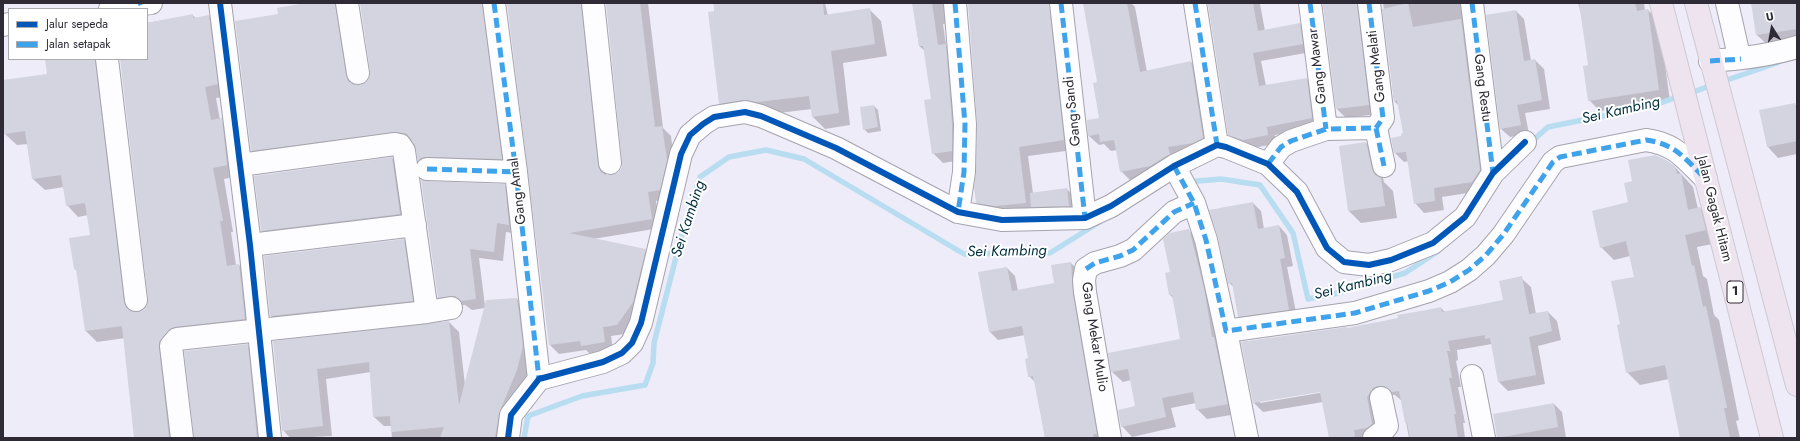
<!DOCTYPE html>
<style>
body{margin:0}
#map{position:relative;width:1800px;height:441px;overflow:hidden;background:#efecf9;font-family:Jost,sans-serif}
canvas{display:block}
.frame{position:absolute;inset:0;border:4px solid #2e2b36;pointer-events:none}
.legend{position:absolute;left:8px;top:8px;width:140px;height:52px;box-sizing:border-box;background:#fff;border:1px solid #abaaaf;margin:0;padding:5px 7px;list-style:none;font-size:12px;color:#2e2b36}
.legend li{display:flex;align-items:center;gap:8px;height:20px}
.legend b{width:20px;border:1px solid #abaaaf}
.north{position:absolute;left:1752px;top:8px;width:40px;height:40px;-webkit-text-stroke:3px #fff;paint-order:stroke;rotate:349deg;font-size:11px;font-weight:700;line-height:16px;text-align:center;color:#2e2b36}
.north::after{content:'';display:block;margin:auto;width:14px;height:18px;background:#2e2b36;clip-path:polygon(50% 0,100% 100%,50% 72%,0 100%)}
</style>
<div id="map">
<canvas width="1800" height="441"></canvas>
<div class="frame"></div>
<ul class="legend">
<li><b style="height:5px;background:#0057b8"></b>Jalur sepeda</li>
<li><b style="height:5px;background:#3ea3eb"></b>Jalan setapak</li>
</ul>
<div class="north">U</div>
</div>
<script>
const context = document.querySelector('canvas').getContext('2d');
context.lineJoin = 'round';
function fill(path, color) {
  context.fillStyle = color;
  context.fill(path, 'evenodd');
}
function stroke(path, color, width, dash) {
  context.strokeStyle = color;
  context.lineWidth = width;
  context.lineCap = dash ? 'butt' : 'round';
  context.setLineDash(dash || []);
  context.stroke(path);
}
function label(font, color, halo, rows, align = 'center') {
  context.font = font + ' Jost,sans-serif';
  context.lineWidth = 4;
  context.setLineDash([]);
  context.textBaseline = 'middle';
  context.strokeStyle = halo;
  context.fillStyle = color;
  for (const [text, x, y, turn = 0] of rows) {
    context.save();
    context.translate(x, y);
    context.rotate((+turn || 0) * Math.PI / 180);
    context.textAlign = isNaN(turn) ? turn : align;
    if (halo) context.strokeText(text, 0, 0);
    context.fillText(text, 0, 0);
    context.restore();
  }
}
const shadow = new Path2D(`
 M306,3H346L344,15L355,86H360L367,83L371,77V71L361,3H497L511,168L428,170L419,160L417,149L414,143L407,141L261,160L252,150L279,15Z
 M508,3H593L589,14L606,174L607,176H611L618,174L622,168L623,162L607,3H648L663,128L671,136L675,169L668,199L656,201L660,228L593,239L645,250L654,258L625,334L611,336L613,350L590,354L586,350L559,354L550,345Z
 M714,3H825L828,16L869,9L881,21L887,56L843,63L850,125L825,129L813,117L812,109L770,114L732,115L720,103Z
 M913,3H957L953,22L943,24L946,45L956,55L962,160L943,163L933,153L932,100L925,51L919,46Z
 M969,3H1027L1049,10L1059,20L1073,150L1028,156L1033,193L1067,189L1075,198L1077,214L987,212L977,202L978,123Z
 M1096,3H1131L1135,7L1147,72L1191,62L1200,72L1212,147L1160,175L1130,180L1121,171L1117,150L1111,151L1104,144L1099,145L1089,136L1100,119Z
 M1208,3H1265L1260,4L1265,31L1300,24L1308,33L1311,52L1261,61L1266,86L1307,79L1315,87L1320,127L1275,135L1276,144L1252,148L1238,143L1229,134Z
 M1323,3H1370L1378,114L1346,118L1337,109Z
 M1383,3H1468L1489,180L1481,191L1442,197L1444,210L1424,213L1415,203L1409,161L1404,162L1395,153L1405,134L1398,105L1394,101Z
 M1578,3H1644L1645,11L1648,10L1659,21L1670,101L1600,111L1589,100V66L1582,17Z
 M1752,3H1797V45L1772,49L1757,35Z
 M1516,11L1524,19L1531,61L1535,60L1544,69L1550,109L1525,113L1529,134L1510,137L1501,129L1487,16Z
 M192,15L196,18L209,16L220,27L228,96L216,98L220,120L233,131L238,176L224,179L233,232H231L236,265H239L250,276L256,330L179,342V438H135L125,338L97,342L86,331L77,271L75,269L91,236L88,215L78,217L67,205L64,187L45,190L33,179L28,144L17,145L5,134L3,117V81L48,75L46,59H114L106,72L135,313L144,311L149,305V299L121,59H147V23Z
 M1794,104L1797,106V154L1778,158L1768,147Z
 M874,106L878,110L881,131L868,133L864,129Z
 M1366,143L1378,155L1384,182L1393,191L1397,218L1361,223L1349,211Z
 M392,158L400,167L408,222L270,239L262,231Z
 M1675,167L1693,187L1698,209L1700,208L1712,221L1718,243L1697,247L1703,276L1707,279L1714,315L1719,320L1739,420L1736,421L1740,438H1681L1669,379L1640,385L1627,372L1622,325L1635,277L1630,256L1614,260L1601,247L1629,203Z
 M504,185L514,195L518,234L506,232L503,261L479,258L485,306L517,299L527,309L532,357L526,380L506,438H392L391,426H384L374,417L371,372L326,379L332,436L290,438L283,430L274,342L449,322L459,332L465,385L485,308L472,310L465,305L448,307L439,297Z
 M1253,203L1261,211L1264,229L1279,226L1287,235L1293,266L1287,267L1297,317L1247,324L1239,316L1234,287L1229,283Z
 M1189,231L1199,241L1237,414L1207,419L1197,409L1196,403L1171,408L1176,427L1132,437L1122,426L1136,407L1131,380L1123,382L1112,372L1181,340L1173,298L1170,295L1171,273Z
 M404,240L412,249L421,309L279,324L271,316L265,257Z
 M1071,263L1079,271L1104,438H1045L1036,383L1029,376V359L1025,335L998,340L990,332L1007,268L1015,276L1018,291L1055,284Z
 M1521,278L1531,287L1536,314L1548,312L1557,321L1561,340L1538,346L1545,384L1508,391L1499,382L1492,344L1457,350L1458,360L1456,361L1461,387H1458L1465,423H1463L1465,438H1409L1402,401L1395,395H1388L1376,438H1330L1323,402L1263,412L1254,403L1242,342L1347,329L1399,319L1441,308L1445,312L1504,301ZM1324,390L1325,392L1260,403V401Z
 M247,345L259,356L267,438H195Z
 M1554,404L1562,412L1566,438H1498L1494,415Z`);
const stream = new Path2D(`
 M1721,82L1777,63
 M1688,94L1712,85
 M1530,143L1548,127L1652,106L1680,96
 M1187,182L1221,179L1260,185L1293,233L1308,299L1334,294L1405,273L1437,252
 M524,438L528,416L582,396L645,385L653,363L654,343L682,234L700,177L729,157L766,150L804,159L964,254L1050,253L1098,223`);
const building = new Path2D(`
 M305,3H335L346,75L348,81L353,84L360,85L366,82L369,78L370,71L360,3H482L502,159L427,157L421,158L418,161L416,149L410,138L407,134L397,132L251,151L235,21L278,14L277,8Z
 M507,3H581L598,164L600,171L605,175H611L618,173L622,168V162L606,3H640L655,127L662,126L667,160L660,190L648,192L652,219L569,233L646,249L633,302L617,325L603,327L605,342L581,346L580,341L549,345Z
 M713,3H823L824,15L870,8L875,44L831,51L839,113L812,117L809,96L757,102L743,100L719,104L708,12L715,11Z
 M912,3H932L938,45L946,44L952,124V151L932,154L924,100L931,99L923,46H919Z
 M968,3H1049L1064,140L1019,147L1026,203L995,206L976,203L974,187L976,172L977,123Z
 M1083,3H1127L1140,72L1191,61L1203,138L1193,143L1168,147L1170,154L1150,166L1120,172L1114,140L1100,142L1099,134L1088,136L1087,120L1099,118L1093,83L1097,82Z
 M1208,3H1253L1258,31L1300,23L1303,44L1253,53L1259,86L1307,78L1312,118L1267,127L1268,135L1243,140L1228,135Z
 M1333,3H1357L1369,105L1336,109L1323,4Z
 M1408,3L1413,27L1461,19L1480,170L1472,182L1434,188L1435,201L1414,204L1406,152L1394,153L1391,138L1401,136V134L1403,133L1397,101H1394L1382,9Z
 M1579,3H1635L1637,11L1648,9L1659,90L1588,101L1583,66L1588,65Z
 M1751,3H1797V29L1756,35Z
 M1516,10L1524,61L1535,59L1542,100L1517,105L1521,125L1500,129L1486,15Z
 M193,14V18L209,15L218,84L205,87L211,120L222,118L227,165L213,168L223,221H220L227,266L239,264L245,319L176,327L168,331L159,342V347L169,438H134L122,326L85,331L76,269H74L69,238L90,235L85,203L66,206L61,175L32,179L25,131L4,134L3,80L47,74L45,59H95L124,301L126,307L131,311L138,312L144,310L147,305L148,299L120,59H147V23Z
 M1795,103L1797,113V141L1767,147L1759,110Z
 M874,105L878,127L863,130L860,107Z
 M1366,142L1372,169L1375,175L1381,178L1385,206L1348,211L1339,146Z
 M1655,155L1666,160L1675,166L1677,174L1681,173L1688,210L1700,207L1706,230L1685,235L1692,266L1694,265L1703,307L1706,306L1727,408H1724L1730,438H1680L1665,365L1626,373L1617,325L1620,324L1611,281L1634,277L1626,241L1600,248L1592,211L1628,202L1624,183L1632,181L1628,160Z
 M392,157L400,214L261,231L254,176Z
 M421,180L427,181L505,184L509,225L497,223L494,252L470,249L476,299L461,301L455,296L438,298Z
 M1067,188L1069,206L1031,207L1030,193Z
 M1253,202L1258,229L1279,225L1285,258L1280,259L1289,310L1238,317L1232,283L1228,284L1218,237L1209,210Z
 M1189,229L1204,288L1212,337H1214L1228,404L1196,410L1193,392L1162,398L1166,417L1121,427L1118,410L1135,406L1128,369L1111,372L1108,353L1180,339L1172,295H1169L1165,273L1170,272L1163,239L1170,233Z
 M404,239L413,301L270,316L264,256Z
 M1071,262L1073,294L1097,434H1093L1094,438H1045L1033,376L1028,377L1025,359L1028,358L1022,326L989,332L978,272L1007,267L1012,291L1054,283L1051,265Z
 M1522,276L1529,314L1548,311L1552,331L1529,337L1536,375L1498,382L1490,338L1485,339V335L1448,341L1450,351H1447L1452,378H1449L1456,414H1454L1458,438H1410L1407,423H1405L1399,391L1392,392L1384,386H1378L1373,388L1367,397L1372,424L1367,428L1354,430L1355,438H1329L1320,392L1253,403L1241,342L1346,327L1347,328L1398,318L1397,315L1427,310L1441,307L1442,312L1503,300L1499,281Z
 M517,298L523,346L517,370L499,413L495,438H440L444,427L391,432L390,416L373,417L369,362L317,369L323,426L282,431L273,341L449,321L459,405L486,300Z
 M248,344L257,438H194L184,351Z
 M1554,403L1558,427L1497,438L1493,414Z`);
const minor = new Path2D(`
 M220,3L250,245L270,438
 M347,3L358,73
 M494,3L516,172L539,379
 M593,3L610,163
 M955,3L965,124L964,172L958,212
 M1061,3L1085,218
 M1195,3L1217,145
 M1310,3L1326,129
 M1369,3L1383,118L1376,128
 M1472,3L1493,173
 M1727,3L1737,47
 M110,9L151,3
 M3,25L9,24
 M107,59L136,300
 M1710,61C1740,59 1768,56 1797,47
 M1376,128L1384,166
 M1268,164L1281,147L1291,141L1326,129L1376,128
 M240,165L395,144L400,145L404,151L427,312
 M1174,166L1194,203L1206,240L1226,331L1247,438
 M427,169L516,172
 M250,245L415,225
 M1226,331L1355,313L1429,291L1450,282L1469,270L1486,255L1503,235L1553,162L1560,157L1646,140C1676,144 1685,159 1706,179
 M1472,376L1484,438
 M182,438L171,346L177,339L427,312L451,308
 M508,438L511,415L539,379L603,362L622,353L632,343L641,323L681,154L690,135L703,124L714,117L745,112L761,116L836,148L958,212L1002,220L1085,218L1111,206L1174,166L1217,145L1226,147L1268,164L1297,192L1327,248L1344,262L1369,265L1391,260L1433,243L1465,217L1493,173L1525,142
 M1110,438L1085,292L1084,280L1086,269L1095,263L1120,256L1133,250L1174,212L1194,203
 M1374,438L1382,432L1387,426L1381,398`);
const highway = new Path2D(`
 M1661,3L1772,438
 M1696,3L1797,385`);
const quiet = new Path2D(`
 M140,3L141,5
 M494,3L516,172L539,379
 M955,3L965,124L964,172L958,212
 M1061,3L1085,218
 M1195,3L1217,145
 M1310,3L1326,129
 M1369,3L1383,118L1376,128
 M1472,3L1493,173
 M1710,61L1741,59
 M1376,128L1384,166
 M1268,164L1281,147L1291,141L1326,129L1376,128
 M1174,166L1194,203L1206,240L1226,331L1355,313L1429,291L1450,282L1469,270L1486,255L1503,235L1553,162L1560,157L1646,140C1676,144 1685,159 1706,179
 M427,169L516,172
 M1086,269L1095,263L1120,256L1133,250L1174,212L1194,203`);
const cycleway = new Path2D(`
 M220,3L250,245L270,438
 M508,438L511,415L539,379L603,362L622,353L632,343L641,323L681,154L690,135L703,124L714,117L745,112L761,116L836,148L958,212L1002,220L1085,218L1111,206L1174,166L1217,145L1226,147L1268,164L1297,192L1327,248L1344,262L1369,265L1391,260L1433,243L1465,217L1493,173L1525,142`);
const shields = [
 [1735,292,16]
];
const shieldNames = [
 ["1",1735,292]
];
const streetNames = [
 ["Gang Mawar",1318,66,-97],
 ["Gang Melati",1377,66,-97],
 ["Gang Restu",1482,88,83],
 ["Gang Sandi",1073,111,-96],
 ["Gang Amal",518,191,-97],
 ["Jalan Gagak Hitam",1714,209,76],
 ["Gang Mekar Mulio",1094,337,81]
];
const waterNames = [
 ["Sei Kambing",1621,111,-13],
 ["Sei Kambing",689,219,-72],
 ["Sei Kambing",1007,252,-1],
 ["Sei Kambing",1353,286,-14]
];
fill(shadow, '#0003');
stroke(stream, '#b9ddf0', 5.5);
fill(building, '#d3d4df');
stroke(minor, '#a5a3ad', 24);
stroke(highway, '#ccc9d0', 24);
stroke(minor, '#fdfcfe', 22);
stroke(highway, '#ede4ef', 22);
stroke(quiet, '#3ea3eb', 5, [10, 5]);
stroke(cycleway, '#0057b8', 6);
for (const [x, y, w] of shields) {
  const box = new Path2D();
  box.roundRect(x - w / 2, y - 11, w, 22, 3);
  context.fillStyle = '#fff';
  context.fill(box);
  stroke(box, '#2e2b36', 1);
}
label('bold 13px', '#2e2b36', null, shieldNames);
label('14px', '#2e2b36', '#fff', streetNames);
label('italic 15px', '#002f3f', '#fff', waterNames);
</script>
